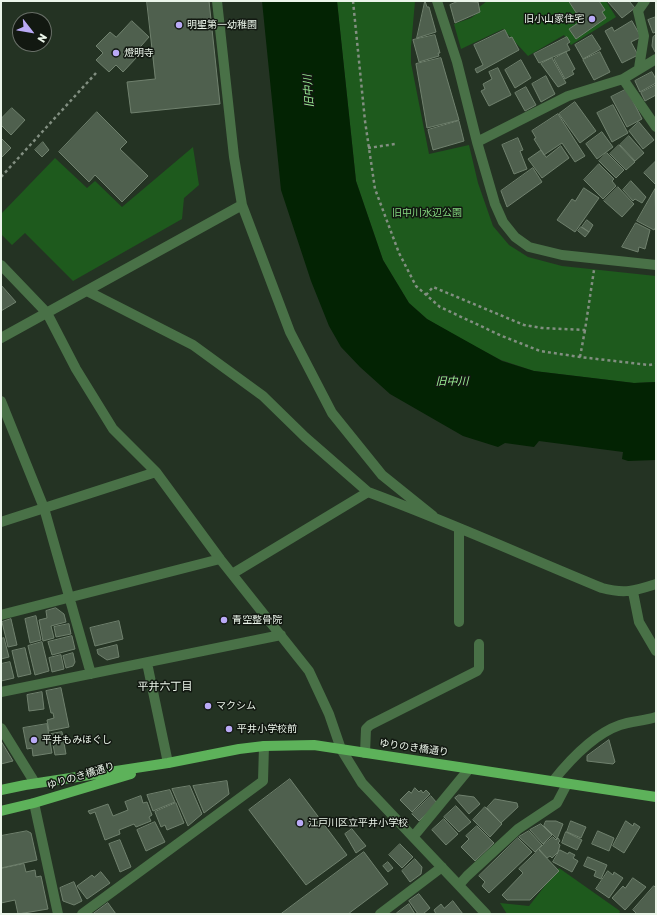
<!DOCTYPE html>
<meta charset="utf-8">
<style>
body{margin:0}
#map{position:relative;width:657px;height:915px;overflow:hidden;background:#243323;font-family:Rubik,sans-serif}
canvas{display:block}
.frame{position:absolute;inset:0;border:2px solid #ebf5ea;pointer-events:none}
.north{position:absolute;left:12px;top:12px;width:40px;height:40px;box-sizing:border-box;background:#121811;border:1px solid #697068;border-radius:50%;rotate:121deg;font-size:11px;font-weight:700;line-height:16px;text-align:center;color:#ebf5ea}
.north::after{content:'';display:block;margin:auto;width:14px;height:18px;background:#baaaf6;clip-path:polygon(50% 0,100% 100%,50% 72%,0 100%)}
</style>
<div id="map">
<canvas width="657" height="915"></canvas>
<div class="frame"></div>
<div class="north">N</div>
</div>
<script>
const context = document.querySelector('canvas').getContext('2d');
context.lineJoin = 'round';
function fill(path, color) {
  context.fillStyle = color;
  context.fill(path, 'evenodd');
}
function stroke(path, color, width, dash) {
  context.strokeStyle = color;
  context.lineWidth = width;
  context.lineCap = dash ? 'butt' : 'round';
  context.setLineDash(dash || []);
  context.stroke(path);
}
function label(font, color, halo, rows, align = 'center') {
  context.font = font + ' Rubik,"Noto Sans JP",sans-serif';
  context.lineWidth = 3;
  context.setLineDash([]);
  context.textBaseline = 'middle';
  context.strokeStyle = halo;
  context.fillStyle = color;
  for (const [text, x, y, turn = 0] of rows) {
    context.save();
    context.translate(x, y);
    context.rotate((+turn || 0) * Math.PI / 180);
    context.textAlign = isNaN(turn) ? turn : align;
    if (halo) context.strokeText(text, 0, 0);
    context.fillText(text, 0, 0);
    context.restore();
  }
}
const green = new Path2D(`
 M337,1H415L411,47V63L429,154L469,145L478,183L493,226L509,245L528,257L562,266L656,276V382L634,383L534,371L501,360L459,338L427,319L409,303L383,260L356,181Z
 M487,1H606L616,17L571,45L564,35L528,56L503,29L461,49L454,24L471,18L479,12L478,8Z
 M193,147L199,185L184,198L182,219L73,281L25,233L12,245L1,234V214L55,158L87,188L95,181L122,207Z
 M559,868L620,911L619,914H507L500,903L529,906Z`);
const water = new Path2D(`
 M262,1H337L356,181L383,260L409,303L427,319L502,361L534,371L634,383L656,382V460L628,461L622,459L623,452L539,441L534,447L505,443L498,447L463,436L390,394L360,367L341,347L329,326L311,281L281,190Z`);
const building = new Path2D(`
 M147,1H209L220,104L131,113L127,82L155,79Z
 M425,1L427,7H429L436,32L417,38Z
 M459,1L478,2L480,12L455,23L450,5Z
 M569,1H599L605,10L602,12L606,18L576,39L569,29L581,21Z
 M610,1H629L635,8L622,18L608,2Z
 M656,17V32L653,33L648,20Z
 M132,21L149,37L134,54L137,57L123,72L116,65L109,72L96,60L103,53L96,46L110,32L116,37Z
 M632,21L641,37L631,42L638,55L622,63L605,31L612,27L614,31Z
 M505,30L509,38L512,37L519,50L477,73L475,69L483,65L474,45Z
 M435,35L440,53H438L439,56L419,62L413,40Z
 M592,35L601,49L583,59L575,45Z
 M656,35V51L655,52L652,46L653,37Z
 M567,37L570,42L567,44L570,50L539,63L534,54Z
 M566,52L575,69L572,71L574,74L565,79L554,59Z
 M600,52L610,72L594,80L583,60Z
 M441,58L459,120L427,128L416,64Z
 M552,58L566,83L558,87L541,64Z
 M521,60L531,78L515,88L505,70Z
 M498,68L511,95L489,106L481,91L485,89L483,84L492,79L489,72Z
 M652,72L656,79V83L640,92L635,81Z
 M546,76L555,94L541,102L532,84Z
 M656,85V95L645,101L641,93Z
 M526,87L536,105L525,111L515,93Z
 M627,89L642,119L627,127L611,97Z
 M575,102L596,131L580,143L559,114Z
 M613,105L628,133L612,142L597,113Z
 M12,108L25,120L11,135L1,125V119Z
 M97,112L127,142L120,149L148,176L122,202L95,175L89,182L59,152Z
 M558,114L585,156L575,162L562,143L544,155L534,139L536,138L532,131Z
 M459,121L464,141L433,150L428,130Z
 M639,122L654,140L643,149L629,131Z
 M602,132L613,147L597,159L586,144Z
 M629,136L644,153L635,161L620,145Z
 M1,138L11,148L1,158Z
 M518,138L523,150L520,151L527,169L514,174L502,145Z
 M43,142L49,150L42,157L35,150Z
 M619,145L635,162L626,170L610,154Z
 M561,146L569,158L542,178L528,159L541,150L546,157Z
 M607,153L624,170L616,178L599,161Z
 M656,161V185L644,173Z
 M599,164L614,179L612,181L616,186L603,199L584,180Z
 M533,168L542,182L507,207L501,191Z
 M631,181L646,197L642,203L635,199L633,201L623,190Z
 M618,187L634,204L622,217L604,201Z
 M584,188L599,198L575,232L557,220L572,199L575,201Z
 M655,189L656,227L654,230L637,221Z
 M587,220L593,225L589,232L582,227Z
 M636,223L650,230L645,249L639,247L638,252L622,247Z
 M581,227L589,232L585,237L578,231Z
 M1,285L16,302L1,311Z
 M56,608L64,614L66,622L51,626L54,638L43,641L39,620L47,618L46,611Z
 M36,616L41,640L30,643L25,619Z
 M11,619L17,645L8,647L2,622Z
 M119,621L123,639L95,646L90,628Z
 M69,624L71,634L56,637L54,627Z
 M72,636L75,649L52,655L48,642Z
 M4,638L9,657L1,659V639Z
 M42,642L49,671L35,675L28,646Z
 M117,645L119,657L107,660L98,654L97,650Z
 M25,648L31,674L18,677L12,651Z
 M73,653L75,662L73,666L66,668L63,656Z
 M61,655L64,669L52,672L49,658Z
 M10,662L14,678L1,681V664Z
 M61,688L69,727L49,731L47,720L54,718L53,713H51L46,691Z
 M42,692L44,709L29,711L27,695Z
 M47,724L52,753L33,756L32,748L27,749L23,728Z
 M62,732L66,754L55,755L51,734Z
 M609,740L615,762L613,764L587,761V756Z
 M1,741L13,761L1,764Z
 M290,779L347,855L306,885L249,810Z
 M227,781L229,794L204,813L193,786Z
 M190,786L202,814L188,826L172,789Z
 M415,788L419,792L421,790L423,793L426,790L430,794L412,812L400,800L409,791L411,793Z
 M170,790L175,802L153,811L147,795Z
 M459,795L474,797L480,804L469,814L455,798Z
 M141,796L143,803L147,802L152,815L149,817L151,821L136,827L134,824L119,830L120,834L105,840L95,812L90,814L88,811L108,804L113,816L128,810L125,802Z
 M431,796L437,803L419,821L412,814Z
 M495,799L517,803L518,807L501,823L487,808Z
 M176,803L184,823L167,830L165,825L161,827L155,812Z
 M456,806L471,822L459,832L444,817Z
 M485,807L502,824L490,837L473,820Z
 M444,819L458,834L446,845L432,830Z
 M546,821H556L563,824L557,839L544,826Z
 M571,821L586,827L581,838L567,832Z
 M626,821L633,826L634,823L640,827L624,853L613,846Z
 M155,822L165,842L146,851L137,830Z
 M541,824L552,835L543,844L530,830Z
 M477,826L494,843L475,861L461,847L469,839L466,836Z
 M352,829L366,846L356,853L345,834Z
 M27,831L31,833L37,860L1,868V836Z
 M529,831L542,845L535,852L519,837Z
 M598,831L614,838L609,851L592,844Z
 M566,832L582,840L577,850L562,843Z
 M553,837L556,840L558,838L560,841L558,843L560,845L558,852L552,858L550,856L547,858L539,849Z
 M518,838L532,852L489,893L482,886L485,882L479,876Z
 M120,840L131,867L120,872L109,844Z
 M400,844L413,857L402,868L389,855Z
 M539,850L559,871L530,900H507L502,895L523,873L519,869Z
 M560,850L568,854L569,852L575,855L573,858L578,861L572,872L553,862Z
 M364,852L388,884L348,914H281Z
 M588,857L607,865L601,879L594,876L596,871L584,866Z
 M415,859L422,867L421,874L410,882L402,871Z
 M388,862L393,868L388,872L383,866Z
 M24,864L26,872L35,870L36,877L41,876L48,909L18,914L15,900L1,903V869Z
 M608,871L613,875L614,872L623,878L609,898L596,889Z
 M101,872L110,883L87,899L77,886L92,875L94,877Z
 M633,878L646,887L625,910L612,898L623,886L625,888Z
 M74,882L82,901L74,905L63,901L60,888Z
 M654,886L656,888V914H637L633,910Z
 M419,894L430,908L423,914H418L409,901Z
 M453,901L463,914H436L434,910L441,904L444,908Z
 M108,903L116,914H93Z
 M409,904L415,914H398L397,913Z`);
const path = new Path2D(`
 M353,1L365,121L375,189L399,253L416,286L440,307L502,336L540,351L580,357L649,365L656,364
 M368,148L395,144
 M1,177L96,73
 M426,295L433,287L524,325L542,328L585,330L594,270
 M580,357L585,330`);
const minor = new Path2D(`
 M217,1L234,157L242,205L290,332L332,413L382,475L433,516
 M437,1L457,62L477,142L495,204L503,222L515,237L529,247L562,255L656,265
 M639,68L644,36L638,11L645,1
 M623,79L656,127
 M477,142L568,96L623,79L656,59
 M1,265L47,313L76,369L113,429L156,472L220,559L309,671L329,714L341,749L362,783L486,914
 M87,291L193,345L263,396L305,437L368,492
 M1,338L242,205
 M1,401L44,508L91,674
 M1,522L156,472
 M459,529V622
 M232,574L368,492C447,521 524,556 602,588C625,594 634,591 656,584
 M633,592L639,622L656,651
 M1,615L220,559
 M147,663L168,763
 M1,692L281,635
 M1,728L35,783
 M365,753L366,729L370,725L477,671L479,668V644
 M553,781C569,761 594,734 620,725C631,721 644,721 656,717
 M34,803L58,914
 M413,837L469,769
 M459,885L467,876L518,829L557,803L567,784
 M82,914L263,781L264,746
 M380,914L442,867`);
const major = new Path2D(`
 M1,790L25,785L168,763L239,749L264,746L314,745L656,797
 M1,811L34,803L131,774`);
const markers = [
 [592,19,4,"#baaaf6"],
 [179,25,4,"#baaaf6"],
 [116,53,4,"#baaaf6"],
 [224,620,4,"#baaaf6"],
 [208,706,4,"#baaaf6"],
 [229,729,4,"#baaaf6"],
 [34,740,4,"#baaaf6"],
 [300,823,4,"#baaaf6"]
];
const poiNames = [
 ["旧小山家住宅",584,19,"right"],
 ["明聖第一幼稚園",187,25],
 ["燈明寺",124,53],
 ["青空整骨院",232,620],
 ["マクシム",216,706],
 ["平井小学校前",237,729],
 ["平井もみほぐし",42,740],
 ["江戸川区立平井小学校",308,823]
];
const parkNames = [
 ["旧中川水辺公園",427,213]
];
const streetNames = [
 ["ゆりのき橋通り",414,748,8],
 ["ゆりのき橋通り",81,776,-17]
];
const waterNames = [
 ["旧中川",309,91,-94],
 ["旧中川",452,382]
];
const neighbourhoodNames = [
 ["平井六丁目",165,687]
];
fill(green, '#1e5a1d');
fill(water, '#032303');
fill(building, '#4f604e');
stroke(building, '#70816e', 1);
stroke(path, '#828f81', 2.5, [3, 3]);
stroke(minor, '#497147', 10);
stroke(major, '#5db25a', 10);
for (const [x, y, r, color] of markers) {
  const dot = new Path2D();
  dot.arc(x, y, r, 0, 2 * Math.PI);
  context.fillStyle = color;
  context.fill(dot);
  stroke(dot, '#121811', 1.5);
}
label('10px', '#ebf5ea', '#121811', poiNames, 'left');
label('10px', '#83d77f', '#121811', parkNames);
label('10px', '#ebf5ea', '#121811', streetNames);
label('italic 11px', '#9cf097', '#121811', waterNames);
label('11px', '#ebf5ea', '#121811', neighbourhoodNames);
</script>
